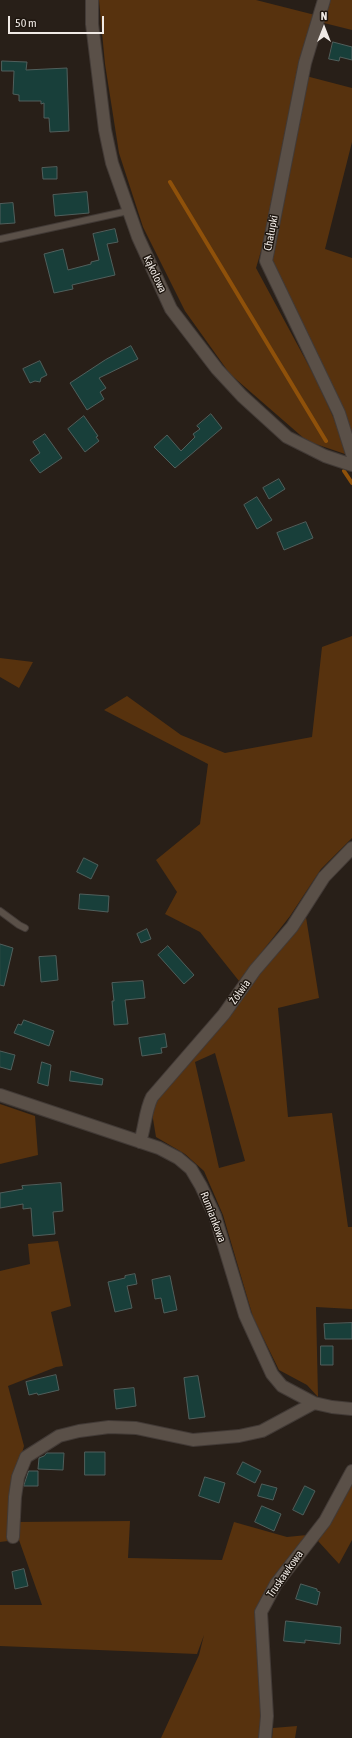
<!DOCTYPE html>
<meta charset="utf-8">
<style>
body{margin:0}
#map{position:relative;width:352px;height:1738px;overflow:hidden;background:#281f18;font-family:"Asap Condensed",sans-serif}
canvas{display:block}
.north{position:absolute;left:304px;top:8px;width:40px;height:40px;-webkit-text-stroke:3px #1e160f;paint-order:stroke;rotate:0deg;font-size:11px;font-weight:700;line-height:16px;text-align:center;color:#f0eae5}
.north::after{content:'';display:block;margin:auto;width:14px;height:18px;background:#f0eae5;clip-path:polygon(50% 0,100% 100%,50% 72%,0 100%)}
.scale{position:absolute;left:8px;top:16px;width:96px;height:18px;box-sizing:border-box;border:2px solid #f0eae5;border-top:0;padding-left:5px;font-size:12px;line-height:14px;white-space:nowrap;color:#f0eae5;-webkit-text-stroke:3px #1e160f;paint-order:stroke}
</style>
<div id="map">
<canvas width="352" height="1738"></canvas>
<div class="north">N</div>
<div class="scale">50 m</div>
</div>
<script>
const context = document.querySelector('canvas').getContext('2d');
context.lineJoin = 'round';
function fill(path, color) {
  context.fillStyle = color;
  context.fill(path, 'evenodd');
}
function stroke(path, color, width, dash) {
  context.strokeStyle = color;
  context.lineWidth = width;
  context.lineCap = dash ? 'butt' : 'round';
  context.setLineDash(dash || []);
  context.stroke(path);
}
function label(font, color, halo, rows, align = 'center') {
  context.font = font + ' "Asap Condensed",sans-serif';
  context.lineWidth = 3;
  context.setLineDash([]);
  context.textBaseline = 'middle';
  context.strokeStyle = halo;
  context.fillStyle = color;
  for (const [text, x, y, turn = 0] of rows) {
    context.save();
    context.translate(x, y);
    context.rotate((+turn || 0) * Math.PI / 180);
    context.textAlign = isNaN(turn) ? turn : align;
    if (halo) context.strokeText(text, 0, 0);
    context.fillText(text, 0, 0);
    context.restore();
  }
}
const green = new Path2D(`
 M99,0H256L315,15L264,241L256,268L317,381L343,439L345,454L307,441L230,374L185,311L143,227L119,153L105,64Z
 M327,0H352V30L320,22Z
 M306,76L352,88V142L325,249L352,258V439L271,258Z
 M352,636V838L321,869L290,916L239,981L200,932L165,914L177,892L156,860L200,824L208,764L104,710L127,696L181,735L225,753L312,737L322,647Z
 M0,658L33,662L19,688L0,677Z
 M305,911L319,998L278,1008L288,1117L332,1113L348,1227H352V1309L316,1307L318,1397L307,1385L279,1370L253,1317L223,1215L204,1171L185,1154L156,1137L151,1107ZM215,1053L245,1161L219,1168L195,1062Z
 M0,1104L35,1116L38,1155L0,1164Z
 M58,1241L71,1306L51,1312L63,1366L56,1367L8,1386L24,1446L9,1501L8,1541L0,1542V1271L30,1264L28,1244Z
 M352,1481V1540L339,1564L318,1541Z
 M130,1521L128,1558L222,1560L234,1522L287,1537L307,1535L258,1612L261,1733L260,1738H161L199,1655L204,1635L197,1654L0,1646V1605H42L19,1540L17,1522Z
 M297,1726L295,1738H272L273,1728Z`);
const stream = new Path2D(`
 M170,182L326,441
 M344,471L352,483`);
const building = new Path2D(`
 M333,42L352,47V60L340,57L339,61L329,59Z
 M2,61L27,62L26,70L67,68L69,131L50,132L49,118H44V103L41,104V101H19V95L13,94L14,71H2Z
 M57,167V179H43L42,168Z
 M87,192L89,213L55,216L53,195Z
 M13,203L15,223L0,224V204Z
 M115,229L118,242L107,244L115,275L72,285L73,289L54,293L44,254L63,249L68,270L91,264V262L99,260L93,234Z
 M131,346L138,359L99,378L106,388L100,392L104,399L87,410L70,383L105,360Z
 M40,361L47,375L41,378L40,382L35,381L30,383L23,369Z
 M211,414L222,428L175,468L154,447L167,435L181,451L195,437L193,434L200,429L197,426Z
 M84,416L98,436L96,437L99,441L85,452L68,429Z
 M45,434L62,458L40,473L30,460L40,453L33,442Z
 M279,479L285,489L269,499L263,488Z
 M257,497L272,520L257,529L244,505Z
 M306,522L313,538L284,550L277,533Z
 M84,858L98,865L91,879L77,872Z
 M80,894L109,896L108,912L79,909Z
 M147,929L151,939L141,943L137,934Z
 M0,944L13,948L4,986L0,985Z
 M168,946L194,975L184,984L158,955Z
 M56,956L58,980L41,982L39,957Z
 M143,981L145,998L125,1000L128,1024L114,1025L112,1001H114L112,983Z
 M24,1020L54,1031L49,1046L14,1033L18,1024L21,1025Z
 M165,1034L167,1047L161,1048L162,1053L142,1056L139,1038Z
 M0,1051L15,1055L11,1070L0,1067Z
 M42,1062L51,1065L48,1086L38,1083Z
 M71,1071L103,1079L102,1085L70,1081Z
 M61,1183L63,1211L53,1212L55,1234L33,1236L31,1208L23,1209V1204L0,1208V1193L23,1189L22,1186Z
 M135,1274L137,1284L127,1286L132,1308L115,1312L108,1282L125,1278V1276Z
 M170,1276L177,1310L164,1313L161,1298L155,1299L152,1280Z
 M352,1323V1339H325L324,1324Z
 M321,1346H333V1365H321Z
 M56,1375L59,1390L38,1395L37,1393L29,1395L26,1382Z
 M198,1376L205,1417L189,1419L184,1378Z
 M134,1388L136,1406L116,1409L114,1390Z
 M85,1452H105V1475H85Z
 M47,1453H64L63,1470L38,1469L39,1458L44,1456Z
 M243,1462L261,1471L255,1483L237,1474Z
 M29,1471H38V1486H24Z
 M205,1477L225,1483L219,1503L199,1496Z
 M262,1484L277,1488L273,1500L258,1496Z
 M305,1486L315,1491L303,1515L293,1510Z
 M262,1506L281,1514L274,1531L255,1522Z
 M24,1569L28,1586L15,1589L12,1572Z
 M301,1584L317,1589V1591L320,1592L317,1605L296,1599Z
 M286,1621L341,1627L340,1644L305,1640V1643L284,1641Z`);
const lane = new Path2D(`
 M0,239L128,211
 M0,911L19,925L25,928`);
const street = new Path2D(`
 M92,0V24L105,130L112,163L138,237L171,309L217,369L242,396L287,437L325,456L352,465
 M324,0L305,63L266,261L339,413L352,454
 M0,1095L159,1148L178,1158L191,1169L201,1186L215,1216L245,1315L272,1374L282,1386L314,1403L332,1407L352,1409
 M140,1142C145,1127 145,1111 152,1097L224,1014L255,970L292,927L324,877L352,848
 M13,1537L15,1497L18,1477L26,1457L59,1436L79,1431L109,1427L136,1428L193,1440L239,1436L262,1431L314,1403
 M265,1738L267,1716L261,1612L276,1584L325,1521L352,1471`);
const streetNames = [
 ["Chałupki",271,233,-79],
 ["Kąkolowa",155,274,65],
 ["Żółwia",240,992,-55],
 ["Rumiankowa",213,1217,69],
 ["Truskawkowa",285,1574,-55]
];
fill(green, '#57320e');
stroke(stream, '#8f510a', 4);
fill(building, '#183f3a');
stroke(building, '#505f5c', 1);
stroke(lane, '#423a36', 8);
stroke(street, '#423a36', 14);
stroke(lane, '#5a5048', 6);
stroke(street, '#5a5048', 12);
label('11px', '#f0eae5', '#1e160f', streetNames);
</script>
